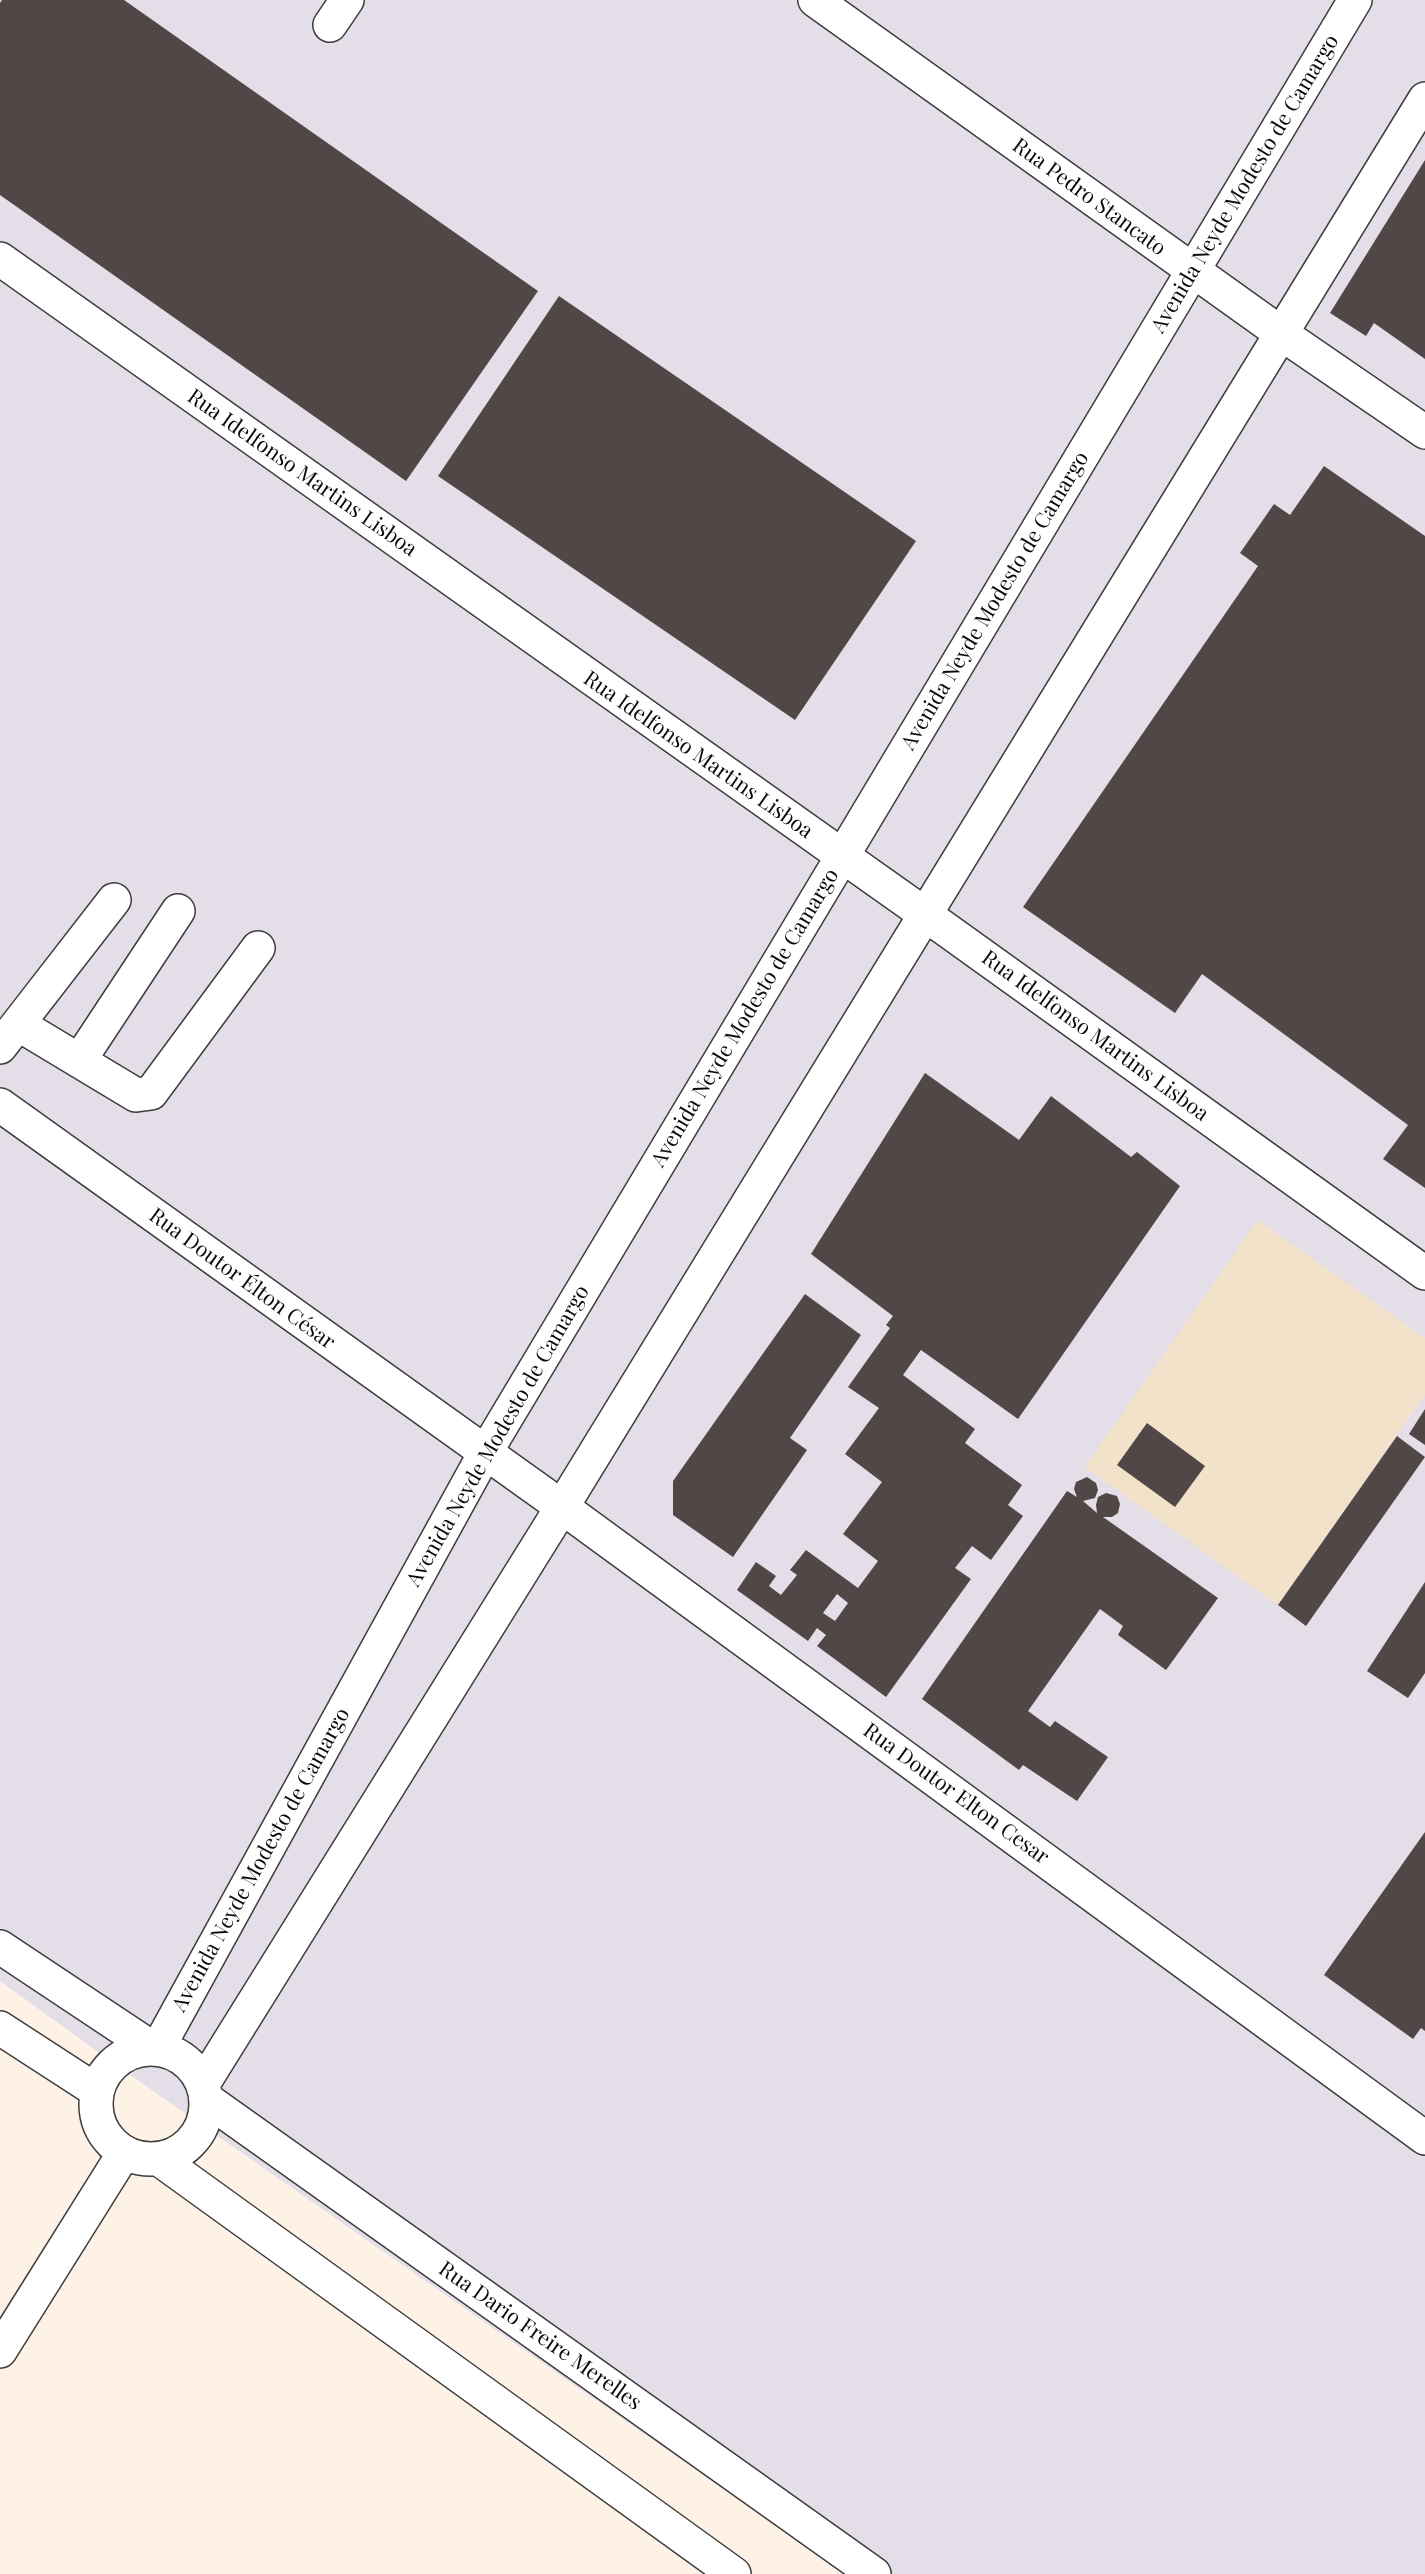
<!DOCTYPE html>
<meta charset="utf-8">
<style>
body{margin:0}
canvas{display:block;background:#fef2e7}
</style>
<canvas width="1425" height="2574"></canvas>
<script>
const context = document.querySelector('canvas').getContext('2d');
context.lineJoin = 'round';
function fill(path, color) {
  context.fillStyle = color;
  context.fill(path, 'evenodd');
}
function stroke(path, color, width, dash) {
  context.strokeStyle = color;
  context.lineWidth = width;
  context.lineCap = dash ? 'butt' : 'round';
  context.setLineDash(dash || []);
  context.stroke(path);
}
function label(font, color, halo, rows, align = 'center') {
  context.font = font + ' "Playfair Display",serif';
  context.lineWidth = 6;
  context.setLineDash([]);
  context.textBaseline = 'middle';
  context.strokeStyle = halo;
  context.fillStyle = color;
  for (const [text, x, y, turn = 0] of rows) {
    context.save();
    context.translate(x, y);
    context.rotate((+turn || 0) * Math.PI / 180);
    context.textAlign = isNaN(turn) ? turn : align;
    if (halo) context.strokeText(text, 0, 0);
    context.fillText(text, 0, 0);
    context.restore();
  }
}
const industrial = new Path2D(`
 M0,0H1425V2574H845L116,2065L0,1981Z`);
const farmland = new Path2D(`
 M1258,1220L1425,1338V1395L1278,1605L1085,1467Z`);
const building = new Path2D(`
 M2,0H124L538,291L406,481L0,195V3Z
 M1425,160V359L1374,323L1366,336L1330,313Z
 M559,296L916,541L795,720L438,476Z
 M1324,466L1425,536V1188L1383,1159L1408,1125L1202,974L1175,1013L1023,907L1258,566L1240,553L1274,504L1290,515Z
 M925,1073L1019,1140L1051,1096L1131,1157L1137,1152L1180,1186L1018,1419L921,1350L903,1375L975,1429L965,1443L1022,1485L1008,1505L1023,1516L991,1560L972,1546L955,1568L971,1579L886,1697L817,1646L826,1635L817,1628L808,1641L737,1590L756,1562L776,1576L769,1586L781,1595L797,1575L790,1570L806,1550L858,1588L878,1561L843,1534L882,1482L845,1454L879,1408L848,1387L890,1328L886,1325L893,1316L811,1254ZM837,1594L848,1603L835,1621L823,1613Z
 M805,1294L861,1335L790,1438L807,1450L733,1557L673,1515V1481Z
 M1425,1409V1445L1409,1434Z
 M1147,1423L1205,1466L1175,1507L1117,1465Z
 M1397,1436L1425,1457L1306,1626L1278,1605Z
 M1087,1477L1096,1483L1098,1490L1095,1498L1083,1501L1097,1513L1096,1505L1098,1497L1106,1493L1117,1496L1120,1504L1118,1513L1112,1517H1103L1218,1598L1166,1670L1118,1635L1123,1626L1100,1609L1028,1711L1050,1727L1055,1721L1108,1757L1077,1801L1023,1765L1019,1770L922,1699L1067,1491L1077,1497L1074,1489L1076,1482Z
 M1425,1582V1673L1408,1698L1367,1671Z
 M1425,1832V2031L1421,2028L1413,2039L1324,1975Z`);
const minor = new Path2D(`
 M815,0L1282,334L1425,432
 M330,25L347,0
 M0,259L926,915L1425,1273
 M18,1024L136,1095L151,1093L258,948
 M0,1047L114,900
 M79,1061L178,911
 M0,1105L562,1507L1425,2138
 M0,1947L152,2048
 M0,2028L97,2091
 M158,2048L485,1453L1355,0
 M96 2104a55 55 0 1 1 110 0a55 55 0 1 1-110 0Z
 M203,2084L562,1507L1425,99
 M206,2099L874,2574
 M159,2159L734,2574
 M0,2351L124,2153`);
const streetNames = [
 ["Avenida Neyde Modesto de Camargo",1245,184,-59],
 ["Rua Pedro Stancato",1089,197,36],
 ["Rua Idelfonso Martins Lisboa",302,473,35],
 ["Avenida Neyde Modesto de Camargo",995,601,-59],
 ["Rua Idelfonso Martins Lisboa",698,755,35],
 ["Avenida Neyde Modesto de Camargo",745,1018,-59],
 ["Rua Idelfonso Martins Lisboa",1095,1036,36],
 ["Rua Doutor Élton César",242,1279,36],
 ["Avenida Neyde Modesto de Camargo",498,1436,-60],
 ["Rua Doutor Elton Cesar",956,1794,36],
 ["Avenida Neyde Modesto de Camargo",261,1860,-61],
 ["Rua Dario Freire Merelles",540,2336,35]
];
fill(industrial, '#e4dee9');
fill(farmland, '#f2e2c9');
fill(building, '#524747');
stroke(minor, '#3d3d3d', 36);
stroke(minor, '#fff', 33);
label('21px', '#0a0a0a', '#fff', streetNames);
</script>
